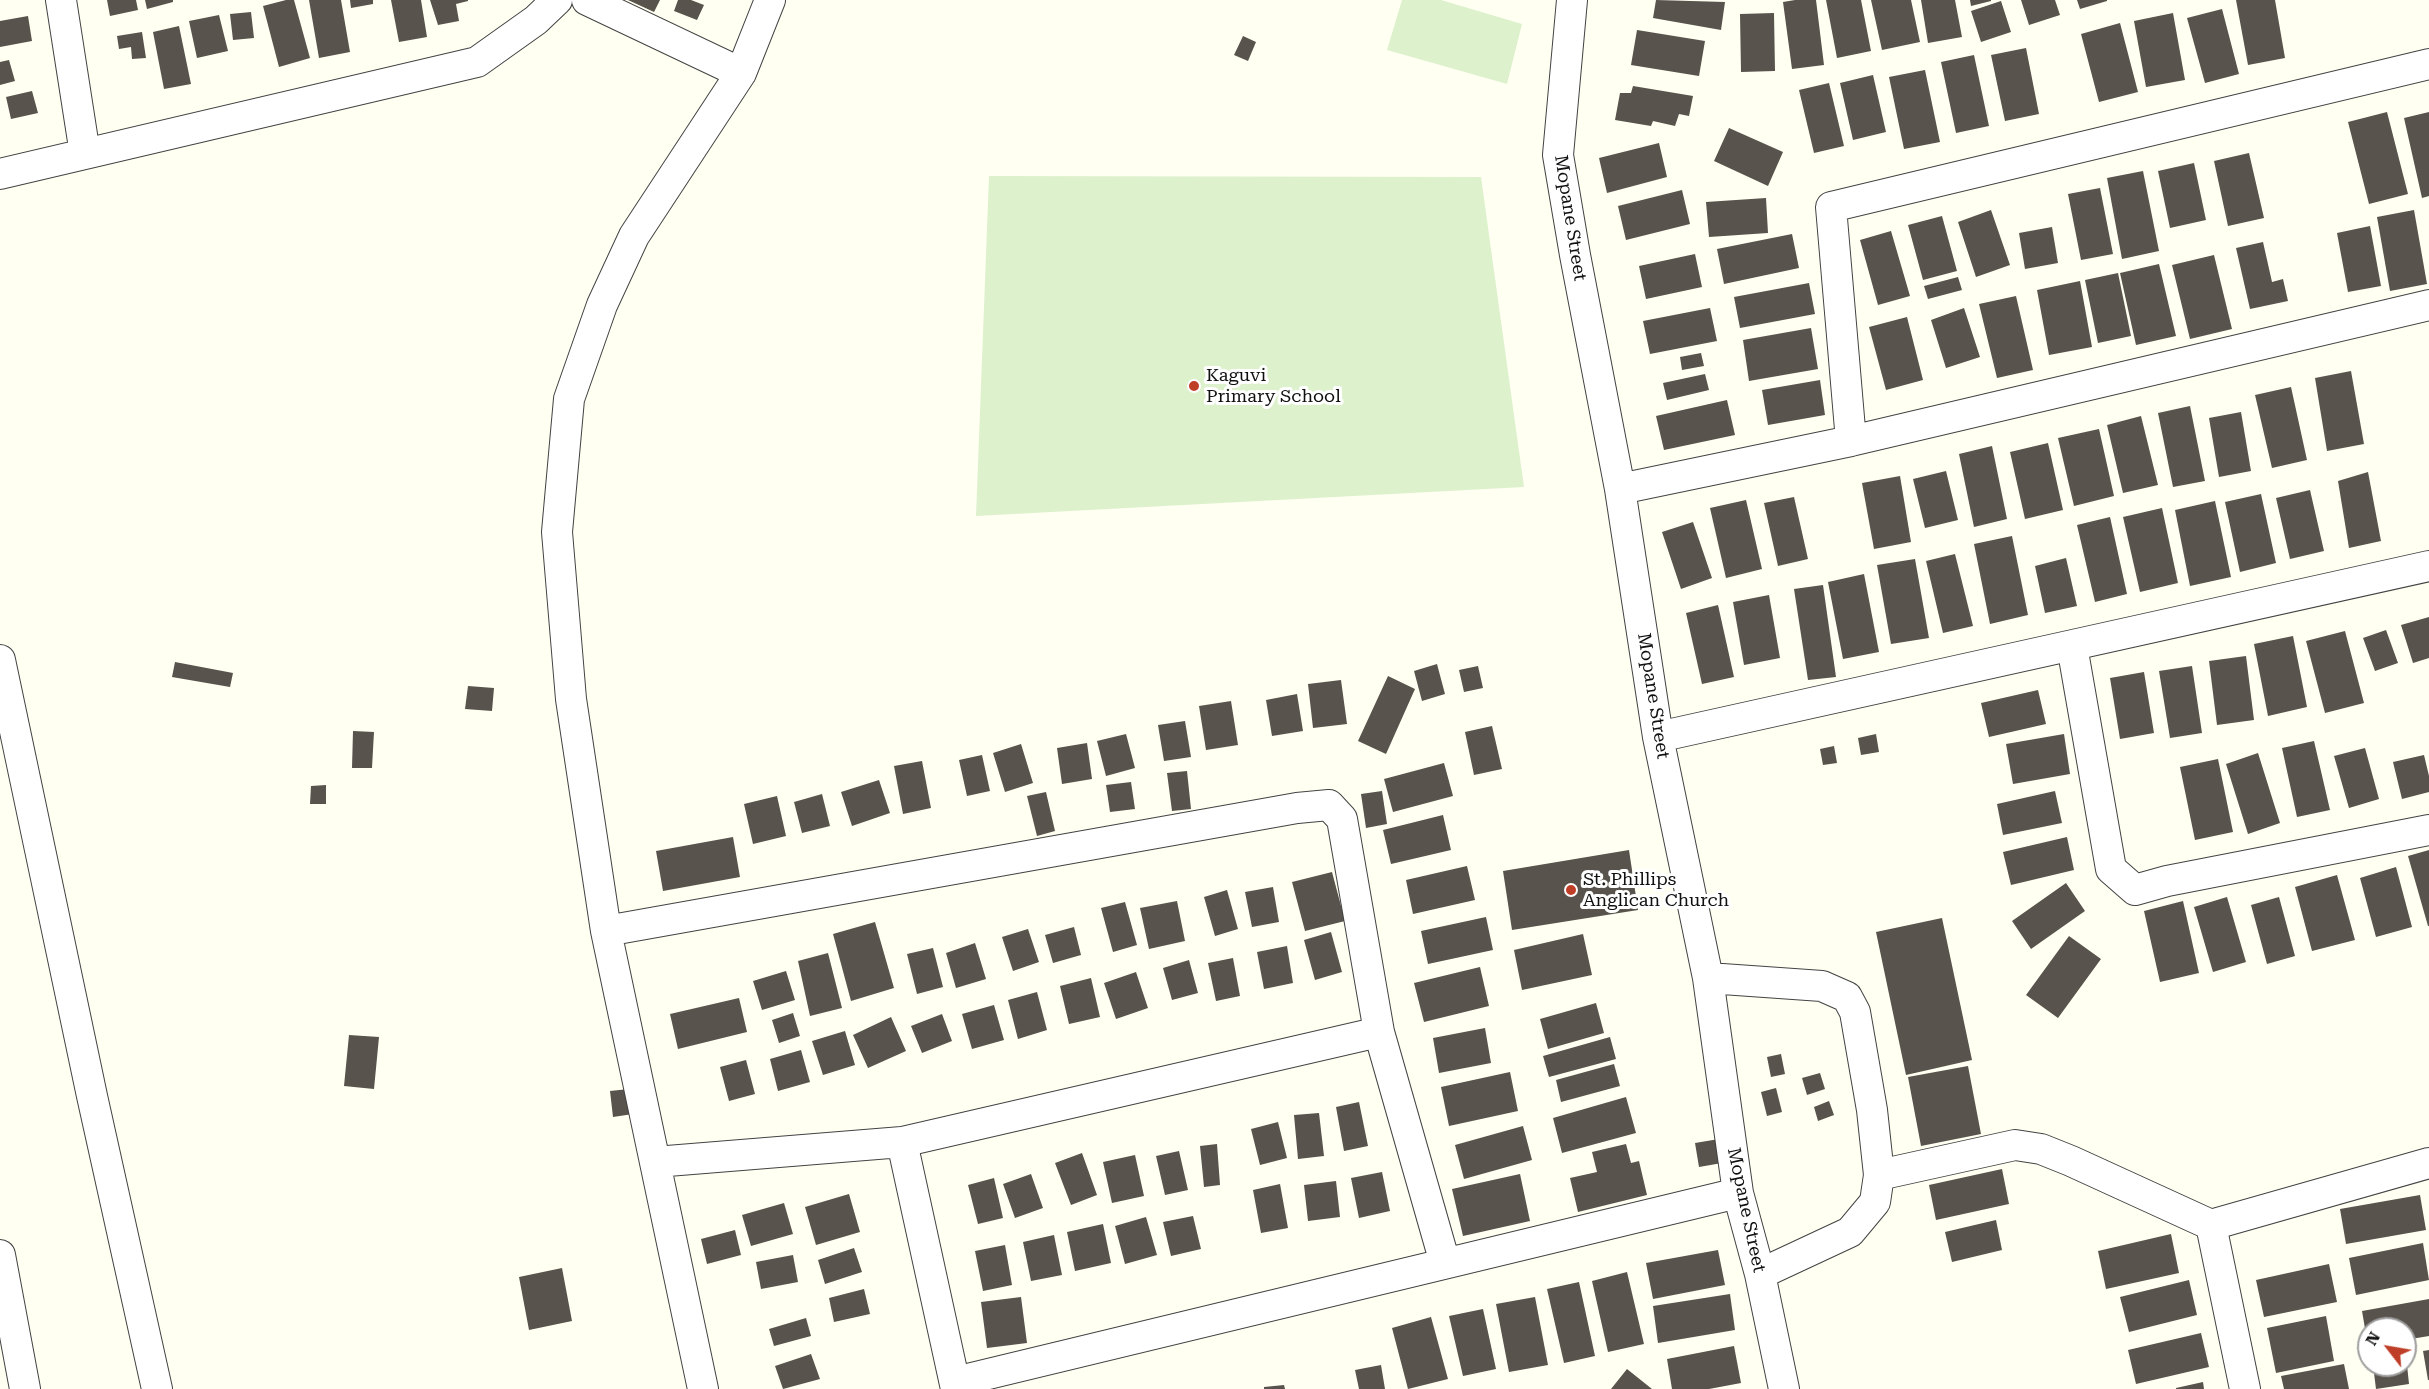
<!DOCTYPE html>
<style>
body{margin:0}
#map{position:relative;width:2429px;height:1389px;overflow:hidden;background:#fffff2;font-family:"Roboto Serif",serif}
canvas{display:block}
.north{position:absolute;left:2357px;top:1317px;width:60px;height:60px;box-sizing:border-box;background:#fff;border:2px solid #9f9f9f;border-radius:50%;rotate:301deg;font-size:16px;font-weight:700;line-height:24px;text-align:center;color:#101010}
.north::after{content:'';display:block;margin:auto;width:21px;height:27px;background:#bf3e28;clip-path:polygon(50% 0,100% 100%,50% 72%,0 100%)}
</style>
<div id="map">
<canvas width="2429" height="1389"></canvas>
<div class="north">N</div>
</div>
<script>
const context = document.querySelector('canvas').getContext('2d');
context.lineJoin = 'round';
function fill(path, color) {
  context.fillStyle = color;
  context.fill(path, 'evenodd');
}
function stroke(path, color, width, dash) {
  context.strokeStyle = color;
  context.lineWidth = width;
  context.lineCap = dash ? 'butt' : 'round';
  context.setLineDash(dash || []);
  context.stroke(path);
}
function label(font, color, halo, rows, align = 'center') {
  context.font = font + ' "Roboto Serif",serif';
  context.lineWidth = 6;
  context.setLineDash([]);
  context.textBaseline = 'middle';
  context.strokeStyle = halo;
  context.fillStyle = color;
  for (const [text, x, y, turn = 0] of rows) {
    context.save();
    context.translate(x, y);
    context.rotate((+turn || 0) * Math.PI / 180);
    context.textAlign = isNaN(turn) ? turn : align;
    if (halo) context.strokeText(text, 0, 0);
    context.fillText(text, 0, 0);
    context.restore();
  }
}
const pitch = new Path2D(`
 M1402,0H1441L1522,24L1507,84L1387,50Z
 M989,176L1481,177L1524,487L976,516Z`);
const building = new Path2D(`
 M107,0H136L138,10L110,16Z
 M145,0H173V2L147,9Z
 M286,0H294L310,58L279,67L263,6Z
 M309,0H341L350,52L319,58Z
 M350,0H373V4L351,8Z
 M391,0H421L427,37L399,42Z
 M430,0H468V1L456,4L459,21L438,25Z
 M628,0H660L654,12Z
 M678,0H691L704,5L697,20L674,11Z
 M1656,0L1725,2L1721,30L1653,18Z
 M1795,0H1816L1824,65L1792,69L1783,2Z
 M1826,0H1861L1871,51L1837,58Z
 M1871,0H1911L1920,42L1882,50Z
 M1921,0H1955L1962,37L1928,43Z
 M1970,0H1991V1L1971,6Z
 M2021,0H2055L2060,15L2029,25Z
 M2077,0H2107V1L2080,9Z
 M2236,0H2275L2285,58L2248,65Z
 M2001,1L2011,32L1981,42L1971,11Z
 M2222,9L2239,74L2205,83L2187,18Z
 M251,12L254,38L233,40L230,14Z
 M1774,13L1775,71L1741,72L1740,14Z
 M2173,13L2185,80L2146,87L2134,21Z
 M219,15L228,51L197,58L189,21Z
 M28,16L32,41L0,47V21Z
 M2120,23L2138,92L2099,102L2081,34Z
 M179,26L191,84L164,89L153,32Z
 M1637,30L1705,41L1699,76L1631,65Z
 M142,32L146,58L132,59L131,47L119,49L117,36Z
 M1243,36L1256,42L1248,61L1234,55Z
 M2026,48L2039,114L2005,121L1991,55Z
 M1974,55L1989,126L1956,133L1941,62Z
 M9,60L15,81L0,85V62Z
 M1925,70L1940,142L1904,149L1889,77Z
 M1873,75L1886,132L1853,140L1840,83Z
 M1829,83L1844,146L1814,153L1799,90Z
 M1633,86L1693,96L1689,116L1679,114L1675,126L1653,121L1651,126L1615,120L1620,93H1631Z
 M32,91L38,113L11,119L6,97Z
 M2387,112L2408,194L2369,204L2348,122Z
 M2429,112V196L2422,198L2404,118Z
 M1729,128L1783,152L1768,186L1714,161Z
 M1659,143L1667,177L1607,193L1599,158Z
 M2249,153L2264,218L2228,226L2214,161Z
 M2194,163L2206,220L2170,228L2158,171Z
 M2143,171L2159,251L2122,259L2107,178Z
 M2100,188L2113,254L2081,260L2068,194Z
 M1682,190L1690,224L1626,240L1618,206Z
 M1766,198L1768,233L1709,237L1706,202Z
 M1991,210L2010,265L1976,277L1958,222Z
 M2414,210L2427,284L2390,291L2377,217Z
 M1942,216L1957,271L1923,280L1908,225Z
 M2370,226L2381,286L2348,292L2337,233Z
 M2052,227L2058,263L2025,269L2019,233Z
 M1891,231L1910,296L1878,305L1860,240Z
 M1792,234L1799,268L1724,284L1717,249Z
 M2263,242L2272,282L2283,279L2288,301L2250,309L2236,248Z
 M1695,254L1702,287L1646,299L1639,266Z
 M2214,255L2232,329L2190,339L2172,265Z
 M2159,264L2176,336L2136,345L2120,273Z
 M2118,273L2131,336L2098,343L2085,280Z
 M1958,277L1962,290L1928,299L1924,286Z
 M2080,281L2092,347L2049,355L2037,290Z
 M1809,283L1815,314L1740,328L1734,297Z
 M2016,296L2033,370L1997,378L1979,304Z
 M1710,308L1717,341L1650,354L1643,321Z
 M1964,308L1980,357L1946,368L1931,320Z
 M1907,317L1923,380L1886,390L1869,327Z
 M1811,328L1818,369L1749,381L1743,340Z
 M1701,353L1704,366L1682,370L1680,357Z
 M2351,371L2364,444L2327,451L2315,378Z
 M1705,374L1709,390L1667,400L1663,383Z
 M1820,380L1825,415L1768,425L1762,390Z
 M2291,387L2307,460L2272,468L2255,395Z
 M1727,400L1735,435L1664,450L1656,416Z
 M2190,406L2205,481L2173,487L2158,413Z
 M2241,412L2251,471L2219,477L2209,418Z
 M2141,416L2158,485L2123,493L2107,425Z
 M2099,429L2114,496L2074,506L2058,438Z
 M2048,443L2063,510L2025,519L2010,452Z
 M1992,446L2007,519L1974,527L1959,454Z
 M1946,471L1958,520L1925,528L1913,479Z
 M2368,472L2381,541L2349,548L2338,481Z
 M1900,476L1911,542L1874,549L1862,483Z
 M2310,490L2324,551L2290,559L2276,498Z
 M2261,494L2276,563L2240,572L2225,502Z
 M1794,497L1808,559L1778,566L1764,503Z
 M1746,500L1762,569L1726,578L1710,508Z
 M2215,501L2231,577L2190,586L2175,510Z
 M2162,508L2178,583L2140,592L2123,517Z
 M2110,517L2127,594L2095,602L2077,525Z
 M1693,522L1712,578L1681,589L1662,532Z
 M2012,536L2028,615L1990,624L1974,544Z
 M1955,554L1973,626L1943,633L1926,561Z
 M2066,558L2077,606L2045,613L2035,566Z
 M1915,559L1929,638L1891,644L1877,565Z
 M1864,574L1879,652L1843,659L1828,582Z
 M1823,585L1836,677L1808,680L1794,589Z
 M1769,595L1780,658L1744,665L1733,602Z
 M1718,605L1734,677L1702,684L1686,613Z
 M2429,617V658L2413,663L2401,625Z
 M2386,630L2398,663L2375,671L2363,638Z
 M2345,631L2364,703L2325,713L2306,641Z
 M2293,636L2307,707L2268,716L2254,644Z
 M2246,656L2254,720L2217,725L2209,661Z
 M175,662L233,673L230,687L172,677Z
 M1437,664L1445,694L1422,701L1414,671Z
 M1478,666L1483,688L1464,692L1459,670Z
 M2192,666L2202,733L2170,738L2159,671Z
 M2144,672L2154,733L2120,739L2110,678Z
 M1388,676L1415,689L1386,754L1358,741Z
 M1341,680L1347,724L1313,728L1308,684Z
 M468,686L494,688L492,711L465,709Z
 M2038,690L2046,724L1989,737L1981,703Z
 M1297,694L1303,731L1272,736L1266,700Z
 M1231,701L1238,745L1206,750L1199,706Z
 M1185,721L1191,757L1164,761L1158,725Z
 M1492,726L1502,769L1474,775L1465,732Z
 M353,731L374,732L372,768H352Z
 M1126,734L1135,768L1106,776L1097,741Z
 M1876,734L1879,752L1861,755L1858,738Z
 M2064,734L2070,774L2013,784L2006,744Z
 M2314,741L2330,810L2297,817L2282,748Z
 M1087,743L1092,779L1062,784L1057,748Z
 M1021,744L1033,783L1005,792L993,753Z
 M1834,746L1837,763L1823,765L1820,749Z
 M2365,748L2379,799L2349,808L2334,756Z
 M2258,753L2280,823L2248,834L2226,764Z
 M982,755L990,791L967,796L959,760Z
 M2424,755L2429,776V792L2402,799L2393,762Z
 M2218,759L2233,832L2195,840L2180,767Z
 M922,761L931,808L903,814L894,766Z
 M1444,763L1453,796L1393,812L1384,779Z
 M1187,771L1191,809L1172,811L1167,773Z
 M879,780L890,813L852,826L841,792Z
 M1131,782L1135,809L1110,812L1106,785Z
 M326,785V804H310L311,786Z
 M1382,791L1387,824L1366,828L1361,794Z
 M2055,791L2062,823L2003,835L1997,804Z
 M1046,792L1055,831L1037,836L1027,796Z
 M822,794L830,826L802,833L794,802Z
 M777,796L786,836L753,844L744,804Z
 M1443,815L1451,850L1391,864L1383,830Z
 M733,837L740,877L663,891L656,851Z
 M2067,837L2074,870L2011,885L2003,852Z
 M1629,850L1638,910L1512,930L1503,871Z
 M2429,850V926H2428L2408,856Z
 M1467,866L1475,900L1413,914L1406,880Z
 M2396,867L2412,927L2376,937L2360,878Z
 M1332,872L1345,921L1305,931L1292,882Z
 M2337,875L2355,940L2312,951L2295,887Z
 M2066,883L2085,911L2031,949L2012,921Z
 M1273,887L1279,922L1252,927L1245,892Z
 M1227,890L1238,929L1215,936L1204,897Z
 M2227,897L2246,962L2213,972L2194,907Z
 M2279,897L2295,956L2267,964L2251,905Z
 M1177,901L1185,941L1149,949L1140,908Z
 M2183,901L2199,973L2160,982L2144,911Z
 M1125,902L1137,945L1113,952L1101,908Z
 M1486,917L1493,950L1428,964L1421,931Z
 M1942,918L1972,1060L1906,1075L1876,932Z
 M875,922L894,988L851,1001L833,934Z
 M1074,927L1081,955L1053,963L1045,935Z
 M1028,929L1039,962L1013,971L1002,937Z
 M1331,932L1342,972L1315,980L1304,940Z
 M1583,934L1592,975L1522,990L1514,950Z
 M2069,936L2101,959L2058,1018L2026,995Z
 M975,943L986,979L956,988L946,953Z
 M1287,946L1293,983L1264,989L1257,952Z
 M933,948L943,987L917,994L907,954Z
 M828,953L842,1008L810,1016L798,961Z
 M1233,958L1240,996L1216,1001L1208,963Z
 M1189,960L1198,993L1172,1000L1163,968Z
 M1480,967L1489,1006L1424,1022L1414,983Z
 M786,971L795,1000L762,1010L753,981Z
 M1136,972L1148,1008L1116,1019L1104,983Z
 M1091,978L1100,1017L1069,1024L1060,986Z
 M1037,992L1047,1030L1018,1039L1008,1000Z
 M739,998L747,1032L678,1049L670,1014Z
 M1596,1003L1604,1033L1548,1049L1540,1019Z
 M994,1005L1004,1040L972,1049L962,1014Z
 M793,1013L800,1036L779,1043L772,1020Z
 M942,1014L952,1041L922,1053L911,1026Z
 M891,1017L906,1051L868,1068L853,1035Z
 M1485,1028L1491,1063L1439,1073L1433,1038Z
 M845,1031L855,1065L823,1075L812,1041Z
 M349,1035L379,1037L374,1089L344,1086Z
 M1610,1037L1616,1059L1549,1077L1543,1056Z
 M801,1050L810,1082L778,1091L770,1059Z
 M1781,1054L1785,1074L1771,1077L1767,1057Z
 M746,1060L755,1094L729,1101L720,1067Z
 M1614,1064L1620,1086L1561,1102L1556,1080Z
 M1968,1066L1981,1134L1921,1146L1908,1077Z
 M1510,1072L1518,1111L1449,1126L1441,1087Z
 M1820,1073L1825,1089L1807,1095L1802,1078Z
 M1776,1088L1782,1112L1767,1116L1761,1092Z
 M629,1089L633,1114L613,1117L610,1091Z
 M1626,1097L1636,1133L1562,1153L1553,1118Z
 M1829,1101L1834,1115L1818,1121L1814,1107Z
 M1359,1102L1368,1146L1344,1151L1336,1107Z
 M1319,1113L1324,1156L1298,1159L1294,1115Z
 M1278,1122L1287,1158L1260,1165L1251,1129Z
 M1523,1126L1532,1160L1464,1179L1455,1145Z
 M1719,1139L1722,1163L1699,1167L1695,1143Z
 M1217,1144L1220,1185L1204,1187L1200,1146Z
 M1626,1144L1631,1163L1639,1161L1647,1195L1578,1212L1570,1178L1597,1172L1592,1152Z
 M1179,1151L1188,1190L1165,1195L1156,1156Z
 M1082,1153L1097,1195L1071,1205L1055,1163Z
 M1135,1155L1144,1196L1112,1203L1103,1162Z
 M2002,1169L2009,1204L1936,1220L1929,1185Z
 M1382,1172L1390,1211L1359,1218L1351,1178Z
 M1031,1174L1043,1208L1015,1218L1003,1184Z
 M1520,1174L1530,1221L1463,1236L1452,1189Z
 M994,1178L1003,1218L978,1224L968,1185Z
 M1336,1181L1340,1217L1308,1221L1304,1185Z
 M1280,1184L1288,1228L1261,1233L1253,1190Z
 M849,1194L860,1232L816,1245L805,1207Z
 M2420,1195L2426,1230L2346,1244L2340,1209Z
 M784,1203L793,1234L751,1246L742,1215Z
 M1193,1216L1201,1249L1171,1256L1163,1222Z
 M1146,1217L1157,1255L1125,1264L1115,1226Z
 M1996,1220L2002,1250L1952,1262L1945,1232Z
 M1103,1224L1111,1263L1075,1271L1067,1232Z
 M735,1230L741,1255L707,1264L701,1239Z
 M2171,1234L2179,1273L2106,1289L2098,1251Z
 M1054,1235L1062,1275L1031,1281L1023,1242Z
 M2423,1243L2429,1280L2356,1295L2349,1258Z
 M1005,1245L1012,1285L983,1291L975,1251Z
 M854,1248L862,1272L825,1284L818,1260Z
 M1718,1250L1725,1285L1653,1299L1646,1263Z
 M793,1255L798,1282L761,1289L756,1262Z
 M2329,1264L2337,1302L2264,1317L2256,1280Z
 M562,1268L572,1321L529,1330L519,1277Z
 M1627,1272L1644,1344L1608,1352L1592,1281Z
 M2189,1280L2197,1315L2129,1332L2120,1297Z
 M1579,1282L1595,1356L1564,1363L1547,1289Z
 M864,1289L870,1314L834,1322L829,1298Z
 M1730,1294L1735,1330L1658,1343L1653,1306Z
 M1021,1297L1027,1343L987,1348L981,1302Z
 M1535,1297L1548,1365L1509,1372L1496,1304Z
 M2429,1299V1336L2405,1340V1329H2369L2368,1346L2362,1311Z
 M1483,1309L1496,1369L1463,1376L1449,1316Z
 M2326,1316L2334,1361L2276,1373L2267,1328Z
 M1431,1317L1448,1379L1408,1389L1392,1328Z
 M806,1318L811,1336L774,1346L769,1329Z
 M2201,1333L2209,1367L2136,1384L2128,1350Z
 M1734,1346L1741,1383L1709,1389H1672L1667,1359Z
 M2429,1350V1380H2428L2423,1351Z
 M811,1354L820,1379L783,1389L775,1366Z
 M2344,1364L2349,1389H2284L2281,1376Z
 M1381,1365L1385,1389H1359L1355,1370Z
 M2373,1365H2407L2409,1384L2376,1389Z
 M1627,1369L1652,1389H1611Z
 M2203,1382L2204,1389H2176V1388Z
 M1284,1385L1285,1389H1264V1387Z`);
const minor = new Path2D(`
 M61,0L85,154
 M587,0L741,73L634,236L602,305L569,399L557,532L571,699L606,931
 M1572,0L1558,155L1575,255L1620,489L1658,737L1708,978L1738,1193L1760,1274L1784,1389
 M741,73L770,0
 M0,174L477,62L536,20L557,0
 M1851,441L1831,207L2429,64
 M1620,489L1851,441L2429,305
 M2072,646L2111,869L2135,890L2167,881L2429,830
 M0,660L92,1096L157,1389
 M1658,737L2429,566
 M1708,978L1822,986L1847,997L1855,1012L1872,1110L1879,1175L1875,1202L1850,1232L1760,1274
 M655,1162L902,1142
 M1879,1175L2015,1145L2041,1149L2071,1161L2211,1225L2429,1163
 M2211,1225L2245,1389
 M0,1255L25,1389
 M955,1382L1738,1193
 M703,1389L606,931L1297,808L1329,805L1342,819L1379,1032
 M956,1389L902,1142L1379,1032L1445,1263`);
const markers = [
 [1194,386,6,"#bf3e28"],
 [1571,890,6,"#bf3e28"]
];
const streetNames = [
 ["Mopane Street",1570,218,81],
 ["Mopane Street",1653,696,81],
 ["Mopane Street",1746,1210,78]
];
const poiNames = [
 ["Kaguvi",1206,376],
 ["Primary School",1206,397],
 ["St. Phillips",1583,880],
 ["Anglican Church",1583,901]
];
fill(pitch, '#def1cd');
fill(building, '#58534c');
stroke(minor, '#434343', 32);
stroke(minor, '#fff', 30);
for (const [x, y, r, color] of markers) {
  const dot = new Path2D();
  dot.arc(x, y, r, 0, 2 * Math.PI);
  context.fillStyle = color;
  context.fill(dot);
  stroke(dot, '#fff', 2);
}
label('18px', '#101010', '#fff', streetNames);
label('18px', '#101010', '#fff', poiNames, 'left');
</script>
